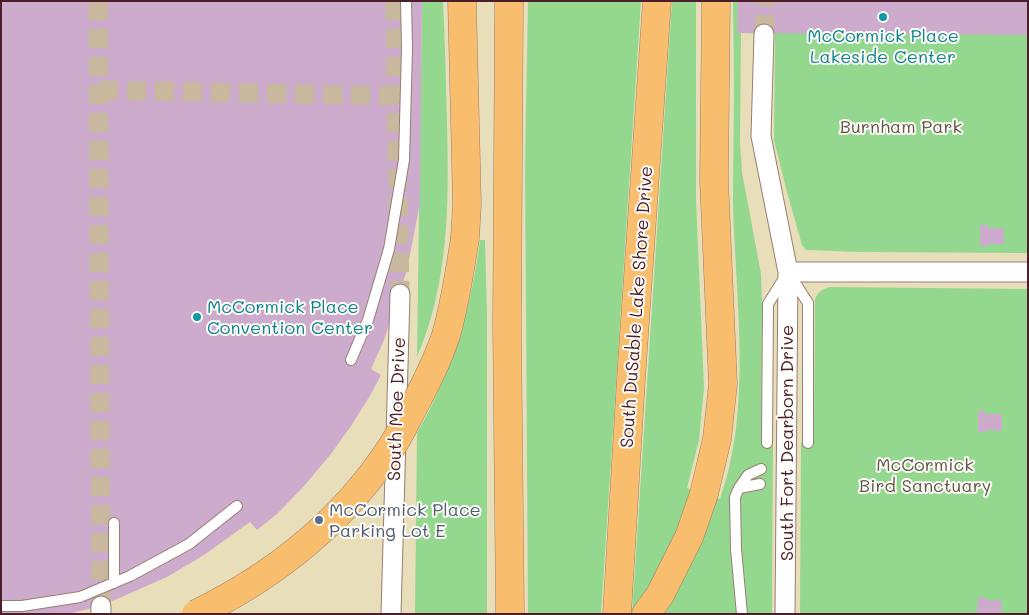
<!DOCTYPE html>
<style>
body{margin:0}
#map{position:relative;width:1029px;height:615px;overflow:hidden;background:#e8deb9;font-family:Mali,sans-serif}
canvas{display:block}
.frame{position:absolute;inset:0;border:2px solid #4a1f2b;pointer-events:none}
</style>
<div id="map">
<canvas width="1029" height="615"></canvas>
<div class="frame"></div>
</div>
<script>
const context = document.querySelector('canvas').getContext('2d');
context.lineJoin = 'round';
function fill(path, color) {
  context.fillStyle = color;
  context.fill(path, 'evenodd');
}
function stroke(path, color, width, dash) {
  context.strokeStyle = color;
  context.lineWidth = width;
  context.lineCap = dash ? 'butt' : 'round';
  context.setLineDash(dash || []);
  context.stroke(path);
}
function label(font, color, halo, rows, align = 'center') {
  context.font = font + ' Mali,sans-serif';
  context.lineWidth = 4;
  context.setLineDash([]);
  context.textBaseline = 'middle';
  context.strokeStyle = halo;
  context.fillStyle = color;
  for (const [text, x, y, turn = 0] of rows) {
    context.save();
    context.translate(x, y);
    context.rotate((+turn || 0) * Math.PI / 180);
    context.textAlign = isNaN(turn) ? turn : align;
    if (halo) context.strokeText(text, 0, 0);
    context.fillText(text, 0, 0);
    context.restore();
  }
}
const green = new Path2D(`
 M422,1H443C445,42 446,83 447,124C449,203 449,283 417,357Z
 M528,1H641L601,614H528L525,166Z
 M672,1H696V199L704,388L699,440L687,488L720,499C753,407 735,297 733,201C733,160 734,118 734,76C734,50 733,27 733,1H1028V253L859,252L806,250L802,245L787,192L774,140L775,34L741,33L740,143L742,172L761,274L762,304L761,443H773L772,614H632Z
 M480,240H485L487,315V614H415L417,433C452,372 471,309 480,240Z
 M830,287L1028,289V614H800L801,443H814L815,299C818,292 822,289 830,287Z`);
const building = new Path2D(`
 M1,1H422L420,203L407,270L384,340L371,369L381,375L371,394L351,426L330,455L304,486L277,514L257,530L250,522L204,555L167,577L101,606L67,614H1Z
 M738,1H1028V35L737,33Z
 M980,225H988V228H1004V244H988V246H980Z
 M978,411H986V414H1002V431L986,430V432H978Z
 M978,597H986V600H1002L1001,614H977Z`);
const streetTunnel = new Path2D(`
 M98,1L101,606
 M395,1L396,96L400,294
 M764,34L765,1
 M99,90L396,96`);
const lane = new Path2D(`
 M351,360L368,320L389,249L404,160L407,48L406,1
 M767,443L768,304L788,272L808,303V443
 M739,488L760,484
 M114,583V523
 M1,606H22L80,597L130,576L189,544L237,506
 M742,614L736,549L735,497L739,488L748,475L761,469`);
const street = new Path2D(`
 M764,34L761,136L788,272L785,614
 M788,272H1028
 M101,606V614
 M391,614L400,294`);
const highway = new Path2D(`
 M462,1L467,204L465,238
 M509,1L507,324L510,614
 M617,614L631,379L657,1
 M646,614L660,595L689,537L704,494L717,439L723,384L714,180L716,1`);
const highwayBridge = new Path2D(`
 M196,614C274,576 343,521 391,448C399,436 406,421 413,408C425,385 438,360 446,335C455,304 460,270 465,238`);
const markers = [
 [883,17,5,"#0f9aa8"],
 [197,317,5,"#0f9aa8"],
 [319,520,5,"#5c6f8a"]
];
const cultureNames = [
 ["McCormick Place",883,36],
 ["Lakeside Center",883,57],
 ["McCormick Place",207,307,"left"],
 ["Convention Center",207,328,"left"]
];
const parkNames = [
 ["Burnham Park",901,127],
 ["McCormick",925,465],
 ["Bird Sanctuary",925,486]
];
const streetNames = [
 ["South DuSable Lake Shore Drive",637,307,-86],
 ["South Moe Drive",397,409,-88],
 ["South Fort Dearborn Drive",787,443,-90]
];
const serviceNames = [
 ["McCormick Place",329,510],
 ["Parking Lot E",329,531]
];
fill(green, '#94d890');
fill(building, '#cdabcd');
stroke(streetTunnel, '#c8b89d', 19, [19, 9]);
stroke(lane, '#997e72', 12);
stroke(street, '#997e72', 21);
stroke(highway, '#997e72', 29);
stroke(lane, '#fff', 10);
stroke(street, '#fff', 19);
stroke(highway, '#f9be6d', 28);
stroke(highwayBridge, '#997e72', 29, []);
stroke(highwayBridge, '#f9be6d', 28);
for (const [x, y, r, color] of markers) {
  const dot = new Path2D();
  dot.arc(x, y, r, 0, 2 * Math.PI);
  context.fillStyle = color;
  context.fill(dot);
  stroke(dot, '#fdfcf7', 2);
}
label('18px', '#0d838f', '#fdfcf7', cultureNames);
label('18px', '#605649', '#fdfcf7', parkNames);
label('18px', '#4a1f2b', '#fdfcf7', streetNames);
label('18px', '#4e5e75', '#fdfcf7', serviceNames, 'left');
</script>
